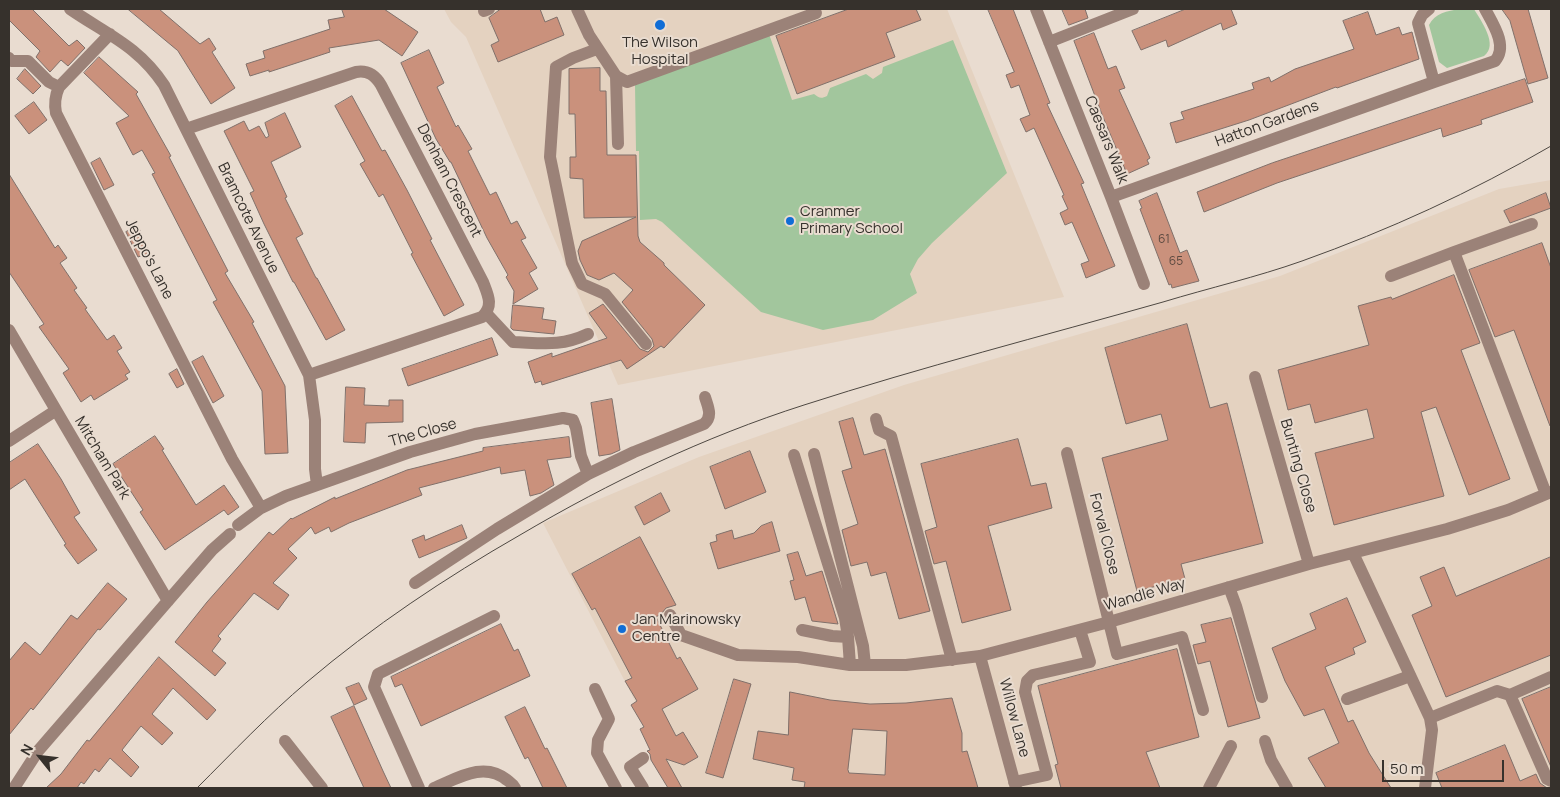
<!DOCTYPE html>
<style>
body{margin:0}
#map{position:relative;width:1560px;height:797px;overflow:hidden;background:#e9dcd0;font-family:Manrope,sans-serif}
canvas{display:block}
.frame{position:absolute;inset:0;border:10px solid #36312c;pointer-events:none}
.north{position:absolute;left:15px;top:732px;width:50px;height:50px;-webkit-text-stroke:4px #e9dcd0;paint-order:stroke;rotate:299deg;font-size:14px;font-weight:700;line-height:20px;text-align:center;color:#36312c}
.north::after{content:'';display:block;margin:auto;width:18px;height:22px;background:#36312c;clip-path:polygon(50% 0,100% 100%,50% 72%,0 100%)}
.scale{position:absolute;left:1382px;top:760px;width:122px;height:22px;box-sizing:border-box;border:2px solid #36312c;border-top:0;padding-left:6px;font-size:15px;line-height:18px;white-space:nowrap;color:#36312c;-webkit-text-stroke:4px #e9dcd0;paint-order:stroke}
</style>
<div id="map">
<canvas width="1560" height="797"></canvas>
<div class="frame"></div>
<div class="north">N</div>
<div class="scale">50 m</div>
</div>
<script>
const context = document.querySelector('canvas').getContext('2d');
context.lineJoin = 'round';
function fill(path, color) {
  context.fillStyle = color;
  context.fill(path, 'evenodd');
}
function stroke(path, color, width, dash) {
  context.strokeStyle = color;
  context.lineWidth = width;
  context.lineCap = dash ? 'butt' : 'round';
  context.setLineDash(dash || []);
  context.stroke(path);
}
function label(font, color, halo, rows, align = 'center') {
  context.font = font + ' Manrope,sans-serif';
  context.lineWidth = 4;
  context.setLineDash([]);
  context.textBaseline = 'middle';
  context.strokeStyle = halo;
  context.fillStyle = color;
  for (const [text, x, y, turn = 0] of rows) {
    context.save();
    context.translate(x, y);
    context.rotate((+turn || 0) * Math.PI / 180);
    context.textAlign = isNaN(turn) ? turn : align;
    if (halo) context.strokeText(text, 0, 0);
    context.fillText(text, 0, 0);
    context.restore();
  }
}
const built = new Path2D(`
 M444,9H947L1064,297L618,385L466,37L451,22Z
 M1551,180V788H680L543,523L699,457L904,385L1280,276L1499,189Z`);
const green = new Path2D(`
 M1460,9H1474C1481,21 1499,45 1484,56L1447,68L1439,62L1429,25C1435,13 1447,11 1460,9Z
 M769,34L792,100L814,94C819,98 821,99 827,96L830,88L866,74L873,79L882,73L883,67L953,40L1007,173L932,243L918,259L910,274L917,293L873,320L823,330L761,312L662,222L656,219L640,220L639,151H636L635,85Z`);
const building = new Path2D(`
 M9,9H32L69,46L77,40L85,48L68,66L61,60L50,72L36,57L40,51L9,20Z
 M128,9H159L200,44L209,38L216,49L212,52L235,88L211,104L178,51Z
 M342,9H384L418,32L402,56L379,40L329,48L330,52L269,72V70L250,76L246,64L265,58L263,51L330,29L328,20L344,17Z
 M501,9H540L545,22L557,17L564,35L498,62L491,45L499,41L489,18Z
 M849,9H916L921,20L886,33L895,57L797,94L776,36Z
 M988,9H1013L1050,103L1047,104L1084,183L1081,184L1115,266L1086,278L1081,264L1089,261L1072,222L1065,225L1060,213L1068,209L1062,196L1064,195L1034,128L1026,132L1020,119L1030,115L1019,85L1011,88L1006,75L1014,72Z
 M1062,9H1085L1088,18L1069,25Z
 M1186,9H1231L1237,24L1223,30L1221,23L1168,47L1166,40L1141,50L1132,31Z
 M1502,9H1528L1548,78L1528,84L1510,21Z
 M1368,12L1376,35L1399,27L1402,35L1412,32L1419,59L1337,88L1336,87L1249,120L1176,143L1170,123L1184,119L1181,112L1254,89L1252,83L1269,77L1271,82L1295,69L1354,49L1343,21Z
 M1094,33L1108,69L1116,66L1125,88L1119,90L1150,158L1147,160L1149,164L1127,174L1103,117L1074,41Z
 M429,50L444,83L437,87L456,127L458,125L472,149L468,151L490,195L496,192L511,224L517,221L526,238L521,240L537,268L529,273L538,289L513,304L514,291L506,277L508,275L487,238L451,162H450L436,139L401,63Z
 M99,57L138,92L136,94L171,156L169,157L228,271L225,273L254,322L252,323L285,386L288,453L265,454L262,391L213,302L217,300L152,174L155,173L142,150L133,155L116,123L129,116L84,73Z
 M600,68V91H606L607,155H636L638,236L640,242L664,263V265L705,305L664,348L661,346L627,369L621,360L542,385L541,381L535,383L528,362L552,353V357L607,338L589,313L603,304L640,349L648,352L654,346L652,339L622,302L633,290L614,273L599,280L587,275L580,260L578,251L582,241L636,217L584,218L583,179L570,178V157H576L575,114H569V69Z
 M25,69L41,86L33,94L17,79Z
 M1525,79L1533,102L1481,120L1482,124L1443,137L1441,128L1277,183L1204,212L1197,192L1272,163Z
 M352,96L382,151L385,150L407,190L432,239L430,240L464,305L444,316L411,254L413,253L383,194L379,197L360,164L365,161L335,106Z
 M34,102L47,120L29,134L15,116Z
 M285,113L301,147L271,162L287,197L285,198L303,234L296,238L316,278H317L345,330L326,340L294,282H293L264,224L250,193L254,191L224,131L244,121L249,131L259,126L266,138L269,136L265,123Z
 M100,158L114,185L104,190L91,163Z
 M9,174L55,248L58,245L67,258L60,263L77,288L74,290L87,308L85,309L107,340L114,335L122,348L117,351L130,372L125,375L128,379L94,400L91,395L81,402L63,373L69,369L39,327L44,324L9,272Z
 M1157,193L1180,253L1187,250L1199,281L1172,288L1171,284L1169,285L1140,209L1142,208L1139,201Z
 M1546,193L1551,208L1510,223L1504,211Z
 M138,226L150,253L138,257L126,232Z
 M1542,243L1551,268V425L1550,426L1514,330L1495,337L1469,270Z
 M1454,275L1480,343L1461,350L1510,479L1469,495L1436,407L1421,412L1444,496L1334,525L1315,453L1374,438L1367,409L1315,423L1310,404L1288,410L1278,370L1369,345L1358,306L1391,297L1392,299Z
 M513,305L544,308L542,319L556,321L554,334L513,330L511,328Z
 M1187,324L1210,408L1227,403L1263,543L1181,564L1185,579L1137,591L1102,458L1168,440L1161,414L1126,424L1105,348Z
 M492,338L498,355L408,386L402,369Z
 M203,356L224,396L213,403L192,362Z
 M177,369L184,384L177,388L169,374Z
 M346,387L365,388L364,405L389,406V400H403V422L366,423L365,443L344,442Z
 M612,399L620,450L611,454L599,456L591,403Z
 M853,418L864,455L885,449L930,611L899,619L886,572L871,576L867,562L851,566L842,530L858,524L842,471L852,468L839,422Z
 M155,436L164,449L162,450L196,505L224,485L239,507L228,515L224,510L165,550L140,512L143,510L113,464Z
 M569,437L571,457L547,460L554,485L541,493L530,496L525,470L501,474L500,467L419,488L422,495L349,523L331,532L329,527L315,534L311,527L288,549L297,558L273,583L289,595L278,610L254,593L218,636L221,639L212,651L226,663L215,676L175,642L207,602L269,532L273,535L291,518L292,519L335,497V499L407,470L483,451V448Z
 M1018,439L1031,486L1046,483L1052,508L988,526L1011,610L962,623L946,561L934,564L925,531L937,527L921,464Z
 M38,444L61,479L80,513L74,517L97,550L78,564L64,545L66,544L25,479L9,490V463Z
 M750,451L766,492L725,509L710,467Z
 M661,493L670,511L644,525L635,507Z
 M772,522L780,551L718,569L710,543L717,541L716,535L732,530L734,539L754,533L761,526Z
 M462,525L467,538L419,558L412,540L424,535L425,540Z
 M640,537L676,605L666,608L662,613L656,617L677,659L680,657L698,689L662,709L676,736L683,732L698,757L684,765L666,759L682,788H668L651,760L650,754L647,751L650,750L640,729L644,727L631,705L637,701L625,681L632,678L595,608L592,610L572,574Z
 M798,552L806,576L822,571L838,624L812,621L805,597L795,600L790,581L794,580L787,555Z
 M1551,557V655L1446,697L1412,615L1432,606L1420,577L1444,567L1456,596Z
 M108,583L127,599L100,630L98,629L33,710L31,708L9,735V661L25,642L40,655L71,615L77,619Z
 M1347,598L1366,642L1353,648L1355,654L1325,667L1348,722L1353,720L1369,753L1391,788H1326L1308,758L1339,743L1324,709L1304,716L1285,681L1272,648L1316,629L1310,614Z
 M1231,618L1260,718L1228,727L1210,661L1198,664L1193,645L1206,642L1201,625Z
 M501,624L514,651L518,649L530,676L421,726L402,684L395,687L391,677Z
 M1177,649L1199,737L1146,752L1160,788H1061L1055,765L1058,764L1038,686Z
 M159,657L216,710L207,720L173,688L152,714L173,733L162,745L141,726L122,750L139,767L131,777L110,758L99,772L95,769L84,784L81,782L77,788H46L61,774L87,740L89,741Z
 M734,679L751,684L723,778L706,773Z
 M359,683L367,699L354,705L346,688Z
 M1551,687V767L1522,699Z
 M790,692L830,700L870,704L906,703L952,698L962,733V752L967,751L978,788H804L805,782L792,780L794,768L753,759L758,731L788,735ZM853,729L887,731L885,775L849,773L848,770Z
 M354,706L383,771L391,788H364L331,717Z
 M525,707L545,749L547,748L567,788H543L528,757L525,759L505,717Z
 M1505,745L1520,781L1536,774L1540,783L1547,788H1442L1436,773Z`);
const minor = new Path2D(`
 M70,9C108,35 138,46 164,85L309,375L315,420V469L317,485
 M577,9L589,35L616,76L618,144
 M1036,9L1111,197L1144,284
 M1429,9L1422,15L1418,23L1434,82L1495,61C1508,46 1493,24 1485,9
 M484,11L489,9
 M110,34L59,87C55,96 54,103 56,113L232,459L261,508
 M1049,42L1133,9
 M597,49L573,58L556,67L550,157L572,263L582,284L605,294L646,344
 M9,58L11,61H28L49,82L59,87
 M616,76L627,82L816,13
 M186,129L356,72C368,70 375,75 381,85L483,282C488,295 494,306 482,317L309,375
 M1111,197L1434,82
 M1454,252L1546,494
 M1391,276L1454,252L1532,224
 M486,313L513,342C542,343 560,347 588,334
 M9,330L168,601
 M1255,377L1309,564
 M876,419L879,430L891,436L952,660
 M9,441L55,411
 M1067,453L1117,654L1182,637L1203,710
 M814,454L863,646L865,665
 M794,455L845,618L848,637L850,665
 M238,525L261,508L286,496L410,452L475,434L563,418L573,420L576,428L581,456L588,474
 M1353,553L1430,718
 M415,583L497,529L588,474L634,452L704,424C713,416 708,407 705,397
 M1229,587L1236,606L1262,697
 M670,615L681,635L738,655L798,657L850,665H906L980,656L1109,622L1309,564L1447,529L1508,510L1551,492
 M802,630L832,636L848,637
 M980,656L1016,788
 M595,689L609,719L598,740L597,753L616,788
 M1510,695L1547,779L1551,781
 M1347,699L1410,676
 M285,741L322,788
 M1265,741L1271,760L1287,788
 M1014,782L1047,775L1025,692L1027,681L1033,675L1090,662L1080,630
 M14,788L38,751L212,550L230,534
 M419,788L374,687L378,674L494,616
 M434,788C458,778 484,761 507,780C511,783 513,784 515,788
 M643,788L630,767L643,758
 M1209,788L1231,746
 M1425,788L1432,730L1430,718L1497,691L1510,695L1551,677`);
const tram = new Path2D(`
 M197,788C233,752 268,715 307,682C373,626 445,578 520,535C610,482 704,437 804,405C922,367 1043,336 1163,302C1209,288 1257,277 1302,261C1389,230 1472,192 1551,146`);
const markers = [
 [660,25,6,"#106dd6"],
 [790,221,5,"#106dd6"],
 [622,629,5,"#106dd6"]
];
const numberNames = [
 ["61",1164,240],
 ["65",1176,262]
];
const poiNames = [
 ["The Wilson",660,43,"center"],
 ["Hospital",660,60,"center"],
 ["Cranmer",800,212],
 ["Primary School",800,229],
 ["Jan Marinowsky",632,620],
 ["Centre",632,637]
];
const streetNames = [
 ["Hatton Gardens",1267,124,-20],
 ["Caesars Walk",1106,140,68],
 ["Denham Crescent",449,181,63],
 ["Bramcote Avenue",248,218,64],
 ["Jeppo's Lane",149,259,63],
 ["The Close",423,433,-16],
 ["Mitcham Park",102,458,59],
 ["Bunting Close",1298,466,74],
 ["Forval Close",1104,534,76],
 ["Wandle Way",1145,595,-16],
 ["Willow Lane",1014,718,75]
];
fill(built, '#e4d2c0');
fill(green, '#a2c69d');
fill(building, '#ca917c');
stroke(building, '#80706a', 1);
stroke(minor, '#9b8278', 12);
stroke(tram, '#4e4842', 1);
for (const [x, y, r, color] of markers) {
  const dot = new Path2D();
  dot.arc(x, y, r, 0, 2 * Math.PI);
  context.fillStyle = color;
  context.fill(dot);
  stroke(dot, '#e9dcd0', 2);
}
label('12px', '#5b4940', null, numberNames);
label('15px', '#36312c', '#e9dcd0', poiNames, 'left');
label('15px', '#36312c', '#e9dcd0', streetNames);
</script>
